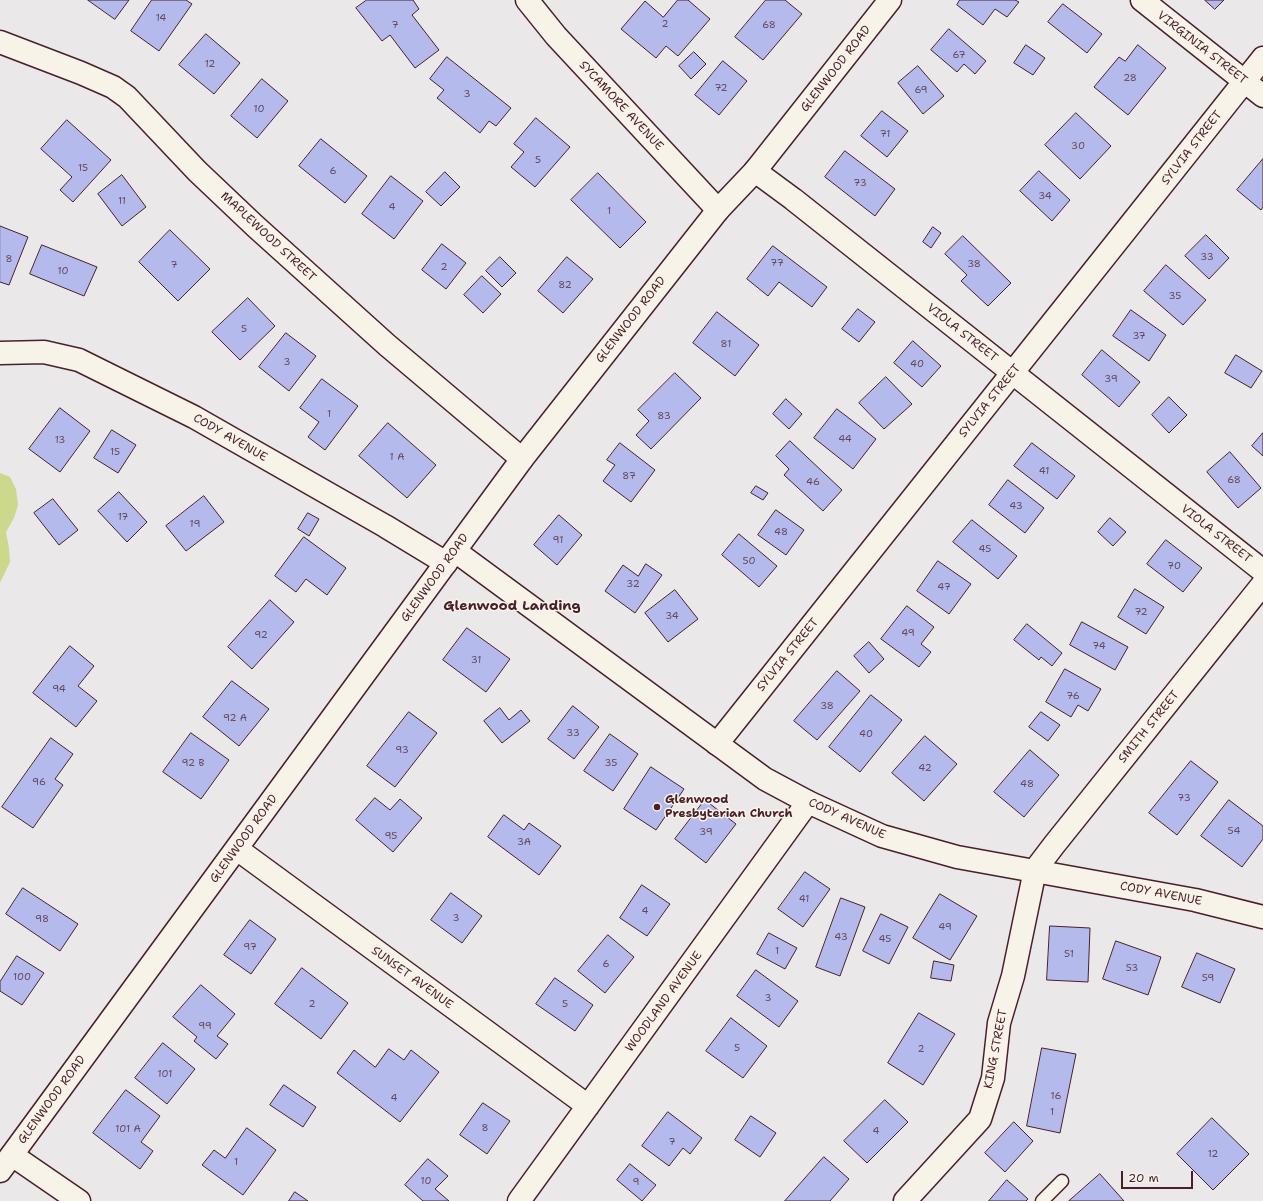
<!DOCTYPE html>
<style>
body{margin:0}
#map{position:relative;width:1263px;height:1201px;overflow:hidden;background:#eae8e9;font-family:"Shantell Sans",sans-serif}
canvas{display:block}
.scale{position:absolute;left:1121px;top:1171px;width:72px;height:18px;box-sizing:border-box;border:2px solid #4a1f2b;border-top:0;padding-left:5px;font-size:12px;line-height:14px;white-space:nowrap;color:#4a1f2b;-webkit-text-stroke:3px #f7f3e8;paint-order:stroke}
</style>
<div id="map">
<canvas width="1263" height="1201"></canvas>
<div class="scale">20 m</div>
</div>
<script>
const context = document.querySelector('canvas').getContext('2d');
context.lineJoin = 'round';
function fill(path, color) {
  context.fillStyle = color;
  context.fill(path, 'evenodd');
}
function stroke(path, color, width, dash) {
  context.strokeStyle = color;
  context.lineWidth = width;
  context.lineCap = dash ? 'butt' : 'round';
  context.setLineDash(dash || []);
  context.stroke(path);
}
function label(font, color, halo, rows, align = 'center') {
  context.font = font + ' "Shantell Sans",sans-serif';
  context.lineWidth = 3;
  context.setLineDash([]);
  context.textBaseline = 'middle';
  context.strokeStyle = halo;
  context.fillStyle = color;
  for (const [text, x, y, turn = 0] of rows) {
    context.save();
    context.translate(x, y);
    context.rotate((+turn || 0) * Math.PI / 180);
    context.textAlign = isNaN(turn) ? turn : align;
    if (halo) context.strokeText(text, 0, 0);
    context.fillText(text, 0, 0);
    context.restore();
  }
}
const green = new Path2D(`
 M0,473L10,477L16,489L18,505L14,518L6,532L9,548L10,562L0,583Z`);
const building = new Path2D(`
 M88,0H129L115,19Z
 M152,0H186L192,4L159,51L131,31Z
 M367,0H413L419,9L412,15L439,50L415,68L390,35L382,41L356,8Z
 M678,0H688L710,19L678,56L666,46L656,58L621,29L645,1L663,17Z
 M766,0H785L802,14L763,60L735,37Z
 M960,0H1015L1019,2L1007,17L995,9L983,25L957,5Z
 M1205,0H1224L1215,9Z
 M1063,4L1102,34L1087,53L1048,22Z
 M949,29L986,61L975,74L964,64L957,72L931,50Z
 M206,34L240,63L214,94L179,65Z
 M1026,45L1045,58L1033,75L1014,63Z
 M1138,45L1166,68L1128,115L1094,87L1119,57L1125,61Z
 M694,52L706,64L691,79L679,66Z
 M447,57L511,108L496,126L489,121L480,133L437,98L444,90L430,79Z
 M723,61L747,81L719,115L695,95Z
 M918,66L944,96L923,114L898,83Z
 M262,79L288,101L257,138L231,116Z
 M882,111L908,131L887,157L861,136Z
 M1076,113L1111,146L1080,179L1045,145Z
 M536,118L570,147L535,187L511,167L524,152L514,144Z
 M67,120L111,160L73,202L60,190L72,177L41,149Z
 M321,139L367,176L345,203L299,166Z
 M845,151L895,189L875,216L825,177Z
 M1263,159V207L1261,210L1237,190Z
 M1039,171L1070,200L1052,221L1020,191Z
 M445,172L460,187L441,206L426,192Z
 M598,173L646,222L620,248L571,200Z
 M122,175L146,207L122,226L98,194Z
 M391,176L423,201L394,239L362,214Z
 M0,226L28,237L9,285L0,282Z
 M933,227L941,233L931,248L923,242Z
 M170,230L210,269L178,301L139,262Z
 M1206,235L1229,258L1209,279L1185,256Z
 M963,236L1011,283L988,306L961,281L967,275L945,254Z
 M442,244L466,263L446,289L422,270Z
 M42,245L97,267L84,296L30,274Z
 M773,246L827,287L812,307L779,282L768,296L747,279Z
 M500,257L516,273L502,287L486,271Z
 M567,257L593,279L563,313L538,291Z
 M1166,265L1206,300L1183,325L1144,291Z
 M482,276L501,294L483,313L464,295Z
 M248,298L275,326L240,360L212,332Z
 M858,309L875,322L859,342L842,329Z
 M1131,310L1166,335L1149,361L1113,336Z
 M717,312L759,345L735,376L693,343Z
 M286,333L316,356L289,391L259,367Z
 M913,341L941,366L922,387L894,363Z
 M1102,350L1140,382L1119,407L1082,375Z
 M1236,355L1262,371L1251,388L1225,373Z
 M675,373L701,398L651,449L636,435L649,421L638,410Z
 M886,377L912,404L884,429L859,403Z
 M322,379L358,406L325,450L308,437L319,422L300,408Z
 M1169,397L1187,415L1169,433L1152,415Z
 M786,399L802,414L789,429L773,414Z
 M60,408L90,431L60,472L29,449Z
 M837,409L876,439L853,469L814,438Z
 M388,423L436,465L407,498L359,456Z
 M112,430L136,445L118,473L94,458Z
 M1263,433V456L1252,446Z
 M790,441L842,490L823,511L784,475L789,469L776,456Z
 M620,443L655,470L631,502L603,481L615,465L607,460Z
 M1032,443L1075,476L1057,499L1014,466Z
 M1230,452L1261,488L1238,508L1207,472Z
 M1008,480L1044,508L1025,533L989,505Z
 M756,486L768,493L763,500L751,493Z
 M119,492L147,522L127,542L98,511Z
 M204,496L224,522L186,551L166,526Z
 M53,499L78,530L59,545L34,513Z
 M776,510L804,530L786,555L758,535Z
 M308,513L319,519L309,536L298,529Z
 M559,515L582,535L557,565L534,545Z
 M1110,518L1126,532L1113,546L1098,532Z
 M972,520L1017,556L998,579L953,542Z
 M739,534L777,566L759,587L722,555Z
 M304,537L346,568L327,595L306,579L296,592L275,576Z
 M1166,540L1202,568L1183,592L1147,564Z
 M938,561L971,584L949,614L917,591Z
 M646,564L662,575L635,613L605,591L623,565L638,576Z
 M1135,589L1164,607L1146,634L1118,617Z
 M675,590L698,619L668,642L645,613Z
 M270,600L294,622L252,669L228,647Z
 M907,606L934,627L921,644L931,652L919,667L881,639Z
 M1082,622L1128,647L1115,670L1070,645Z
 M1027,624L1062,653L1052,666L1041,657L1039,660L1014,640Z
 M467,628L510,659L486,692L443,660Z
 M869,642L884,659L869,673L854,656Z
 M70,646L94,666L78,686L97,701L76,727L33,693Z
 M1065,669L1101,689L1088,711L1078,705L1071,717L1046,702Z
 M837,671L860,691L817,740L794,721Z
 M232,681L269,709L239,746L203,717Z
 M871,695L902,720L860,772L829,747Z
 M573,706L599,727L574,759L548,739Z
 M500,708L509,720L521,710L530,721L502,743L484,721Z
 M409,712L437,733L395,787L367,766Z
 M1041,712L1060,725L1048,741L1029,727Z
 M191,733L229,760L201,799L163,772Z
 M610,734L638,754L613,791L584,771Z
 M925,736L957,764L924,801L892,773Z
 M51,738L73,754L55,779L63,785L33,828L2,807Z
 M1030,750L1059,775L1024,817L994,792Z
 M1191,761L1218,782L1177,835L1149,813Z
 M651,767L684,789L656,830L624,809Z
 M375,798L390,810L400,799L422,818L393,852L356,820Z
 M705,800L736,824L706,863L675,839Z
 M1229,800L1263,826V839L1242,867L1201,836Z
 M504,815L524,830L529,823L561,846L539,875L488,837Z
 M805,872L830,889L803,927L778,909Z
 M642,885L670,904L647,936L620,918Z
 M23,888L78,924L60,951L6,914Z
 M451,893L482,916L462,943L431,920Z
 M940,894L977,916L950,960L913,938Z
 M841,898L865,907L840,976L816,967Z
 M881,914L908,927L889,964L863,951Z
 M250,920L276,939L251,974L224,955Z
 M1050,926L1090,928L1088,982L1047,980Z
 M769,933L797,948L785,969L757,954Z
 M608,935L634,957L605,993L578,971Z
 M1116,941L1161,957L1148,995L1103,979Z
 M1197,953L1235,969L1220,1003L1182,987Z
 M17,956L44,973L22,1005L0,991V982Z
 M934,961L954,965L951,981L931,978Z
 M302,968L348,1003L321,1039L275,1004Z
 M756,970L798,1001L779,1027L737,996Z
 M555,978L593,1005L575,1031L536,1004Z
 M201,985L235,1014L217,1036L228,1044L216,1059L194,1041L197,1037L173,1017Z
 M919,1013L955,1034L923,1085L888,1063Z
 M731,1018L767,1046L743,1078L706,1051Z
 M163,1043L195,1069L167,1104L135,1078Z
 M1042,1048L1076,1054L1060,1133L1027,1126Z
 M389,1049L404,1060L411,1050L439,1072L400,1122L337,1073L354,1050L375,1067Z
 M284,1085L316,1107L303,1127L270,1105Z
 M126,1090L160,1116L141,1142L153,1151L140,1169L93,1133Z
 M885,1100L908,1122L867,1163L844,1141Z
 M483,1103L510,1121L487,1154L460,1135Z
 M668,1112L702,1138L690,1154L683,1148L669,1166L642,1146Z
 M751,1116L776,1133L760,1157L735,1140Z
 M1212,1118L1249,1154L1213,1190L1177,1154Z
 M1014,1122L1033,1141L1005,1172L985,1153Z
 M247,1128L276,1150L243,1195L202,1165L214,1150L225,1158Z
 M824,1157L849,1179L830,1201H785Z
 M428,1159L448,1176L435,1189L449,1201H423L405,1185Z
 M630,1164L656,1185L642,1201L617,1180Z
 M1100,1174L1124,1201H1069Z
 M1007,1180L1028,1199L1026,1201H989Z
 M295,1192L308,1201H289Z`);
const service = new Path2D(`
 M1042,1201L1062,1181`);
const minor = new Path2D(`
 M527,0L556,36L718,210
 M1142,0L1263,96
 M0,42L81,73L113,87L127,97L197,171L255,226L387,345L522,459
 M755,171L793,199L1263,571
 M717,744L1263,58
 M237,849L588,1106
 M12,1155L79,1201
 M519,1201L808,802
 M905,1201L980,1119L993,1078L999,1023L1013,976L1035,870L1054,845L1263,584`);
const tertiary = new Path2D(`
 M0,353L44,352L79,360L194,417L385,526L446,563
 M455,551L765,779L808,802L882,836L957,857L1195,900L1263,917`);
const secondary = new Path2D(`
 M0,1171L522,459L718,210L755,171L890,0`);
const markers = [
 [657,807,4,"#4a1f2b"]
];
const numberNames = [
 ["14",161,18],
 ["2",665,24],
 ["7",395,25],
 ["68",769,25],
 ["67",959,55],
 ["12",210,64],
 ["28",1130,78],
 ["72",721,88],
 ["69",921,90],
 ["3",467,94],
 ["10",259,109],
 ["71",885,134],
 ["30",1078,146],
 ["5",538,160],
 ["15",83,168],
 ["6",333,171],
 ["73",860,183],
 ["34",1045,196],
 ["11",122,201],
 ["4",392,207],
 ["1",609,211],
 ["33",1207,257],
 ["8",9,259],
 ["77",777,263],
 ["38",974,264],
 ["7",174,265],
 ["2",444,267],
 ["10",63,271],
 ["82",565,285],
 ["35",1175,296],
 ["5",244,329],
 ["37",1139,336],
 ["81",726,344],
 ["3",287,362],
 ["40",917,364],
 ["39",1111,379],
 ["1",329,414],
 ["83",664,416],
 ["44",845,439],
 ["13",60,440],
 ["15",115,452],
 ["1 A",397,457],
 ["41",1044,471],
 ["87",629,476],
 ["68",1234,480],
 ["46",813,482],
 ["43",1016,506],
 ["17",123,517],
 ["19",195,524],
 ["48",781,532],
 ["91",558,540],
 ["45",985,549],
 ["50",749,561],
 ["70",1174,566],
 ["32",633,584],
 ["47",944,587],
 ["72",1141,612],
 ["34",672,616],
 ["49",908,633],
 ["92",261,635],
 ["74",1099,646],
 ["31",476,660],
 ["94",59,689],
 ["76",1073,696],
 ["38",827,706],
 ["92 A",235,718],
 ["33",573,733],
 ["40",866,734],
 ["93",402,750],
 ["92 B",193,763],
 ["35",611,763],
 ["42",925,768],
 ["96",39,782],
 ["48",1027,784],
 ["73",1184,798],
 ["54",1234,831],
 ["39",706,832],
 ["95",391,836],
 ["3A",524,842],
 ["41",804,899],
 ["4",645,911],
 ["3",456,918],
 ["98",42,919],
 ["49",945,927],
 ["43",841,937],
 ["45",885,939],
 ["97",250,947],
 ["1",777,951],
 ["51",1069,954],
 ["6",606,964],
 ["53",1132,968],
 ["100",22,977],
 ["59",1208,978],
 ["3",768,998],
 ["2",312,1004],
 ["5",565,1004],
 ["99",205,1026],
 ["5",737,1048],
 ["2",921,1049],
 ["101",165,1074],
 ["16",1056,1096],
 ["4",394,1098],
 ["1",1052,1112],
 ["8",485,1128],
 ["101 A",128,1129],
 ["4",876,1131],
 ["7",672,1142],
 ["12",1213,1154],
 ["1",236,1162],
 ["10",426,1181],
 ["9",636,1182]
];
const streetNames = [
 ["VIRGINIA STREET",1202,48,38],
 ["GLENWOOD ROAD",836,69,-52],
 ["SYCAMORE AVENUE",621,106,47],
 ["SYLVIA STREET",1192,148,-52],
 ["MAPLEWOOD STREET",268,237,43],
 ["GLENWOOD ROAD",631,320,-52],
 ["VIOLA STREET",962,333,38],
 ["SYLVIA STREET",990,401,-51],
 ["CODY AVENUE",230,438,30],
 ["VIOLA STREET",1216,534,38],
 ["GLENWOOD ROAD",435,578,-54],
 ["SYLVIA STREET",788,655,-51],
 ["SMITH STREET",1149,727,-51],
 ["CODY AVENUE",847,819,24],
 ["GLENWOOD ROAD",244,839,-54],
 ["CODY AVENUE",1161,894,11],
 ["SUNSET AVENUE",412,978,36],
 ["WOODLAND AVENUE",664,1002,-54],
 ["KING STREET",996,1049,-79],
 ["GLENWOOD ROAD",52,1100,-54]
];
const poiNames = [
 ["Glenwood",665,800],
 ["Presbyterian Church",665,814]
];
const quarterNames = [
 ["Glenwood Landing",512,606]
];
fill(green, '#ccd98c');
fill(building, '#b5baec');
stroke(building, '#4a1f2b', 1);
stroke(service, '#4a1f2b', 15);
stroke(minor, '#4a1f2b', 25);
stroke(tertiary, '#4a1f2b', 25);
stroke(secondary, '#4a1f2b', 25);
stroke(service, '#f7f3e8', 12);
stroke(minor, '#f7f3e8', 22);
stroke(tertiary, '#f7f3e8', 22);
stroke(secondary, '#f7f3e8', 22);
for (const [x, y, r, color] of markers) {
  const dot = new Path2D();
  dot.arc(x, y, r, 0, 2 * Math.PI);
  context.fillStyle = color;
  context.fill(dot);
  stroke(dot, '#f7f3e8', 1.5);
}
label('10px', '#65465b', null, numberNames);
label('12px', '#4a1f2b', '#f7f3e8', streetNames);
label('bold 12px', '#4a1f2b', '#f7f3e8', poiNames, 'left');
label('bold 14px', '#4a1f2b', '#f7f3e8', quarterNames);
</script>
